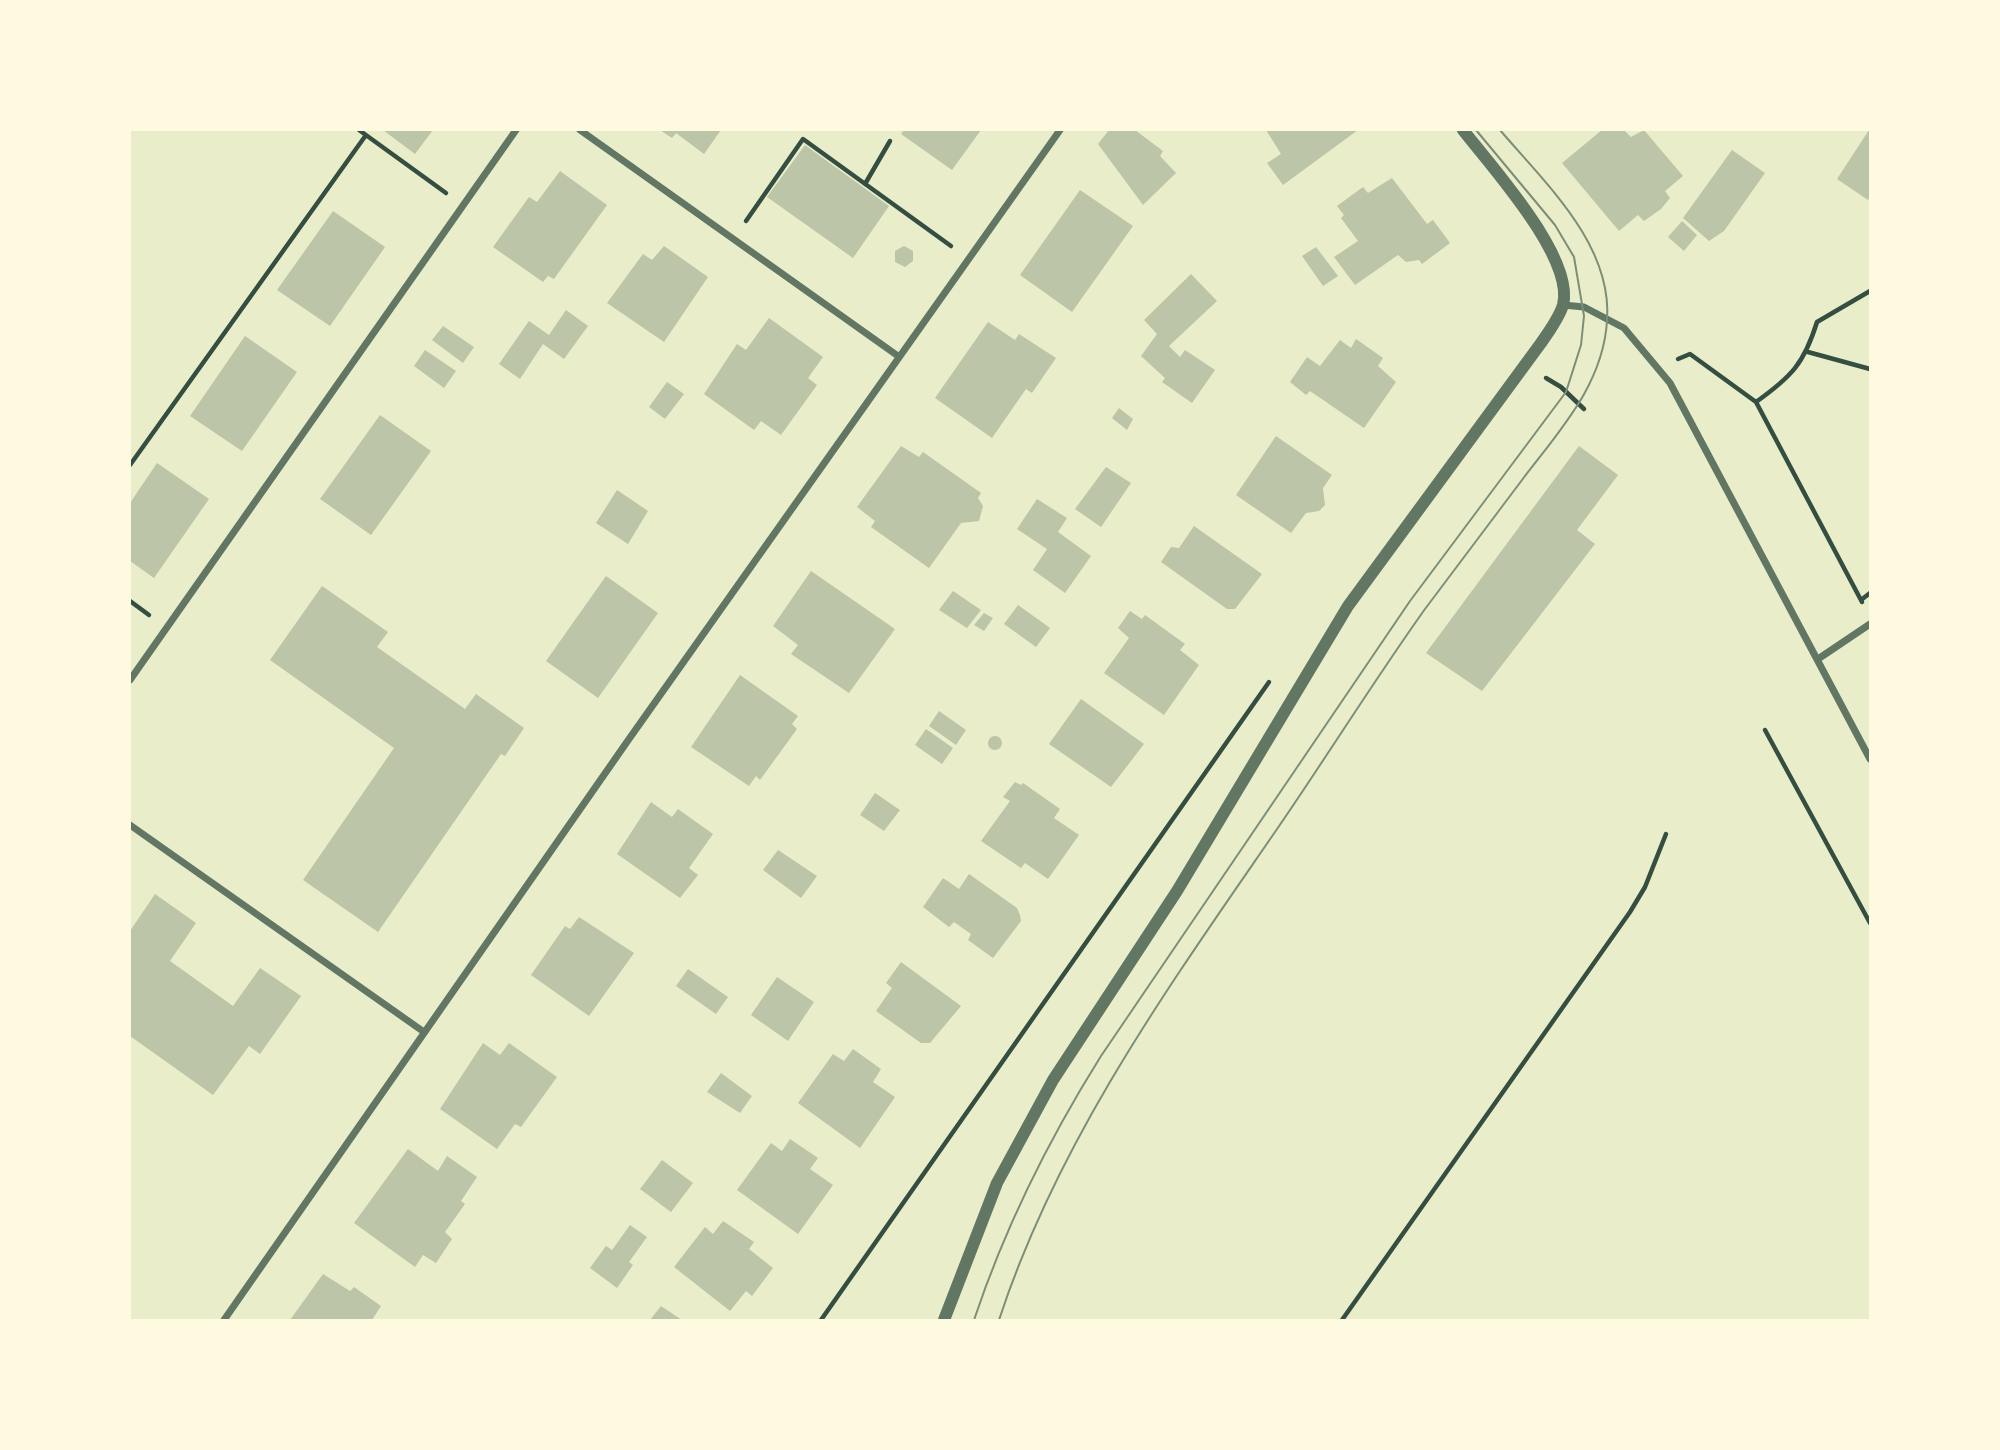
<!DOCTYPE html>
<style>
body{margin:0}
#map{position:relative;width:2000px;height:1450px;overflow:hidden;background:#e9edc9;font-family:"Public Sans",sans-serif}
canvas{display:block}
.frame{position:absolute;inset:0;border:131px solid #fefae0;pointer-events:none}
</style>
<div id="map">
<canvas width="2000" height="1450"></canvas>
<div class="frame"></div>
</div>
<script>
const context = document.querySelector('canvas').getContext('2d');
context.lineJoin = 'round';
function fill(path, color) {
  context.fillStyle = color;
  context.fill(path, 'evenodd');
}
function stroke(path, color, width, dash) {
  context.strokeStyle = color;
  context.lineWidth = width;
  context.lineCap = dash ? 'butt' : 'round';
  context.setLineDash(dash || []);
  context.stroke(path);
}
const building = new Path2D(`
 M383,130H433L415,154Z
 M660,130H721L704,154L676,133L672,138Z
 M904,130H981L952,170L901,134Z
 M1109,130H1135L1163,151L1160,156L1176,173L1143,205L1098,144Z
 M1266,130H1358L1283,185L1267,163L1281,154Z
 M1602,130H1624L1631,137L1644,130L1683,176L1665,191L1670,198L1661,209L1644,221L1638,215L1619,231L1562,163Z
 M1869,130L1870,196L1868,200L1837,179Z
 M805,145L889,206L853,258L767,197Z
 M1732,150L1765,173L1724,231L1709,241L1683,218Z
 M560,171L607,205L554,279L548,276L543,282L493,247L529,197L537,202Z
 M1392,178L1427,224L1433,220L1450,243L1422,264L1419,260L1406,262L1398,255L1355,285L1334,257L1358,241L1341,218L1344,215L1337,206L1363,187L1368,193Z
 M1080,190L1133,226L1072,312L1020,275Z
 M333,211L385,247L330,326L277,290Z
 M1682,221L1697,235L1684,251L1668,237Z
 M664,246L708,277L664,342L607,303L643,254L652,260Z
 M904,246L913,251V261L905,267L895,262V251Z
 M1316,247L1338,276L1323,286L1302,256Z
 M1191,274L1217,301L1169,346L1180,357L1185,350L1215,370L1192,403L1162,382L1165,378L1141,356L1157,334L1144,320Z
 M566,310L588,326L564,359L543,344L520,379L499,364L529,321L549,335Z
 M769,318L823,357L808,378L817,385L781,435L761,421L754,430L704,394L737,344L746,350Z
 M988,322L1015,340L1019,334L1056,358L1032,393L1026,389L992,438L935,398Z
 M443,326L474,347L463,363L432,340Z
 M245,336L297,372L242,451L190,416Z
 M1356,339L1383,358L1378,366L1396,382L1364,428L1310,391L1306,395L1290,382L1307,357L1320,366L1340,340L1351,348Z
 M425,350L456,371L444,388L414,366Z
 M667,382L684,394L665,419L649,407Z
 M1119,408L1133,419L1127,430L1112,418Z
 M380,415L431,451L371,535L320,499Z
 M1276,436L1332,475L1323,488L1325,505L1319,511L1306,513L1291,533L1236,495Z
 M901,446L919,457L923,452L981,493L978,498L983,506L979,521L961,523L929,568L871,527L875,521L857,507Z
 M1579,446L1618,475L1577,530L1595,544L1482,691L1426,653Z
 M157,463L209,499L154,578L130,561V503Z
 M1106,467L1131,483L1101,527L1075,509Z
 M617,490L648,511L628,544L596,523Z
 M1037,499L1067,518L1058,532L1091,556L1065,593L1033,570L1047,549L1017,529Z
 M1194,526L1262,574L1235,609H1227L1161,562L1171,547L1179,548Z
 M811,571L895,629L849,693L791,654L798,645L773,626Z
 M606,576L658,613L598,698L546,661Z
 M322,586L388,632L377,647L465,709L476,694L524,728L505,756L501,754L378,932L303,880L394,748L270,660Z
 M953,591L981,610L967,628L939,610Z
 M1018,605L1050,628L1036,647L1004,624Z
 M1130,611L1142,619L1145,615L1185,644L1180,650L1199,665L1164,715L1104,673L1129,638L1118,628Z
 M984,613L993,618L984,631L974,625Z
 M740,675L798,716L792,724L797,729L760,780L756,776L749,786L691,747Z
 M1081,699L1144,744L1111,787L1049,744Z
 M939,711L966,730L956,745L929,726Z
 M926,729L953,748L942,764L915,745Z
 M988 743a7 7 0 1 1 14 0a7 7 0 1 1-14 0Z
 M1015,782L1021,785L1023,783L1060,809L1054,818L1079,835L1048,879L1025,863L1021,868L981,841L1010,801L1003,797Z
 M875,793L900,810L884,831L860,815Z
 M651,802L672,817L678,809L713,834L689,868L698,875L680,898L617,854Z
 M778,850L817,876L801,898L763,870Z
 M969,874L1017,908L1020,915L1021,921L993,958L968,940L971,934L954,922L949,927L923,907L943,878L959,889Z
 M155,894L196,923L170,961L233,1006L260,968L301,996L260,1054L249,1046L213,1095L130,1036V931Z
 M579,917L634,953L589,1016L531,975L565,926L570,929Z
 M901,962L961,1006L930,1043H921L876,1011L892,988L886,983Z
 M688,969L728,997L716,1014L676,986Z
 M777,977L814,1002L788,1041L751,1015Z
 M483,1043L500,1055L509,1043L557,1077L521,1127L515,1124L497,1149L440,1109Z
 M853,1049L881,1069L873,1082L895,1097L860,1148L798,1103L833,1054L844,1061Z
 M721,1073L752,1096L740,1113L707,1092Z
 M790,1139L818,1158L810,1169L833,1185L798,1234L737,1190L771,1143L782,1151Z
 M408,1149L438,1171L447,1156L477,1177L461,1201L465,1204L445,1232L452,1239L436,1263L423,1255L415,1267L354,1223Z
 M662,1160L693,1183L671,1212L640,1189Z
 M723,1221L754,1242L749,1249L773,1268L752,1296L746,1291L730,1311L674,1267L705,1227L713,1234Z
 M630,1225L647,1237L629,1262L633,1265L617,1288L590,1268L606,1246L612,1250Z
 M323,1274L350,1291L354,1287L381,1306L372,1320H290Z
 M661,1306L682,1320H650Z`);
const path = new Path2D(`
 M359,130L446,193
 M865,184L890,141
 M746,221L803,139L951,246
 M1808,352L1870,369
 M1678,359L1690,354L1756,402L1862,602
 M1546,378L1561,387L1584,409
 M1756,402C1791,377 1804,364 1817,322L1870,291
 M130,465L366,135
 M1861,600L1870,593
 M130,601L149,615
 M1765,730L1870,923
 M821,1320L1269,682
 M1342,1320L1630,912L1645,887L1666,834`);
const minor = new Path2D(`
 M580,130L898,356
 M1563,305L1584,307L1624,328L1670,383L1870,759
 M1818,659L1870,624
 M130,680L516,130
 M130,825L424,1032
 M224,1320L629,739L1060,130`);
const tertiary = new Path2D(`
 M944,1320L997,1183L1053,1080L1177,891L1348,606L1541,343C1548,333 1559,318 1563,305C1575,258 1491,166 1463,130`);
const tram = new Path2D(`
 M974,1320C1005,1227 1049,1139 1101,1056L1410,601L1566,392L1581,345L1584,316L1574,257L1555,225L1476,130
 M999,1320C1058,1140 1169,986 1275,832C1326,758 1373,682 1425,609C1457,566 1490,523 1522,480C1559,431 1603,385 1607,321C1613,245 1545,183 1500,130`);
fill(building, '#bcc5a7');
stroke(path, '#344e41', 4.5);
stroke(minor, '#617663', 7);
stroke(tertiary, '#617663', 12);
stroke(tram, '#7c8e77', 2);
</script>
